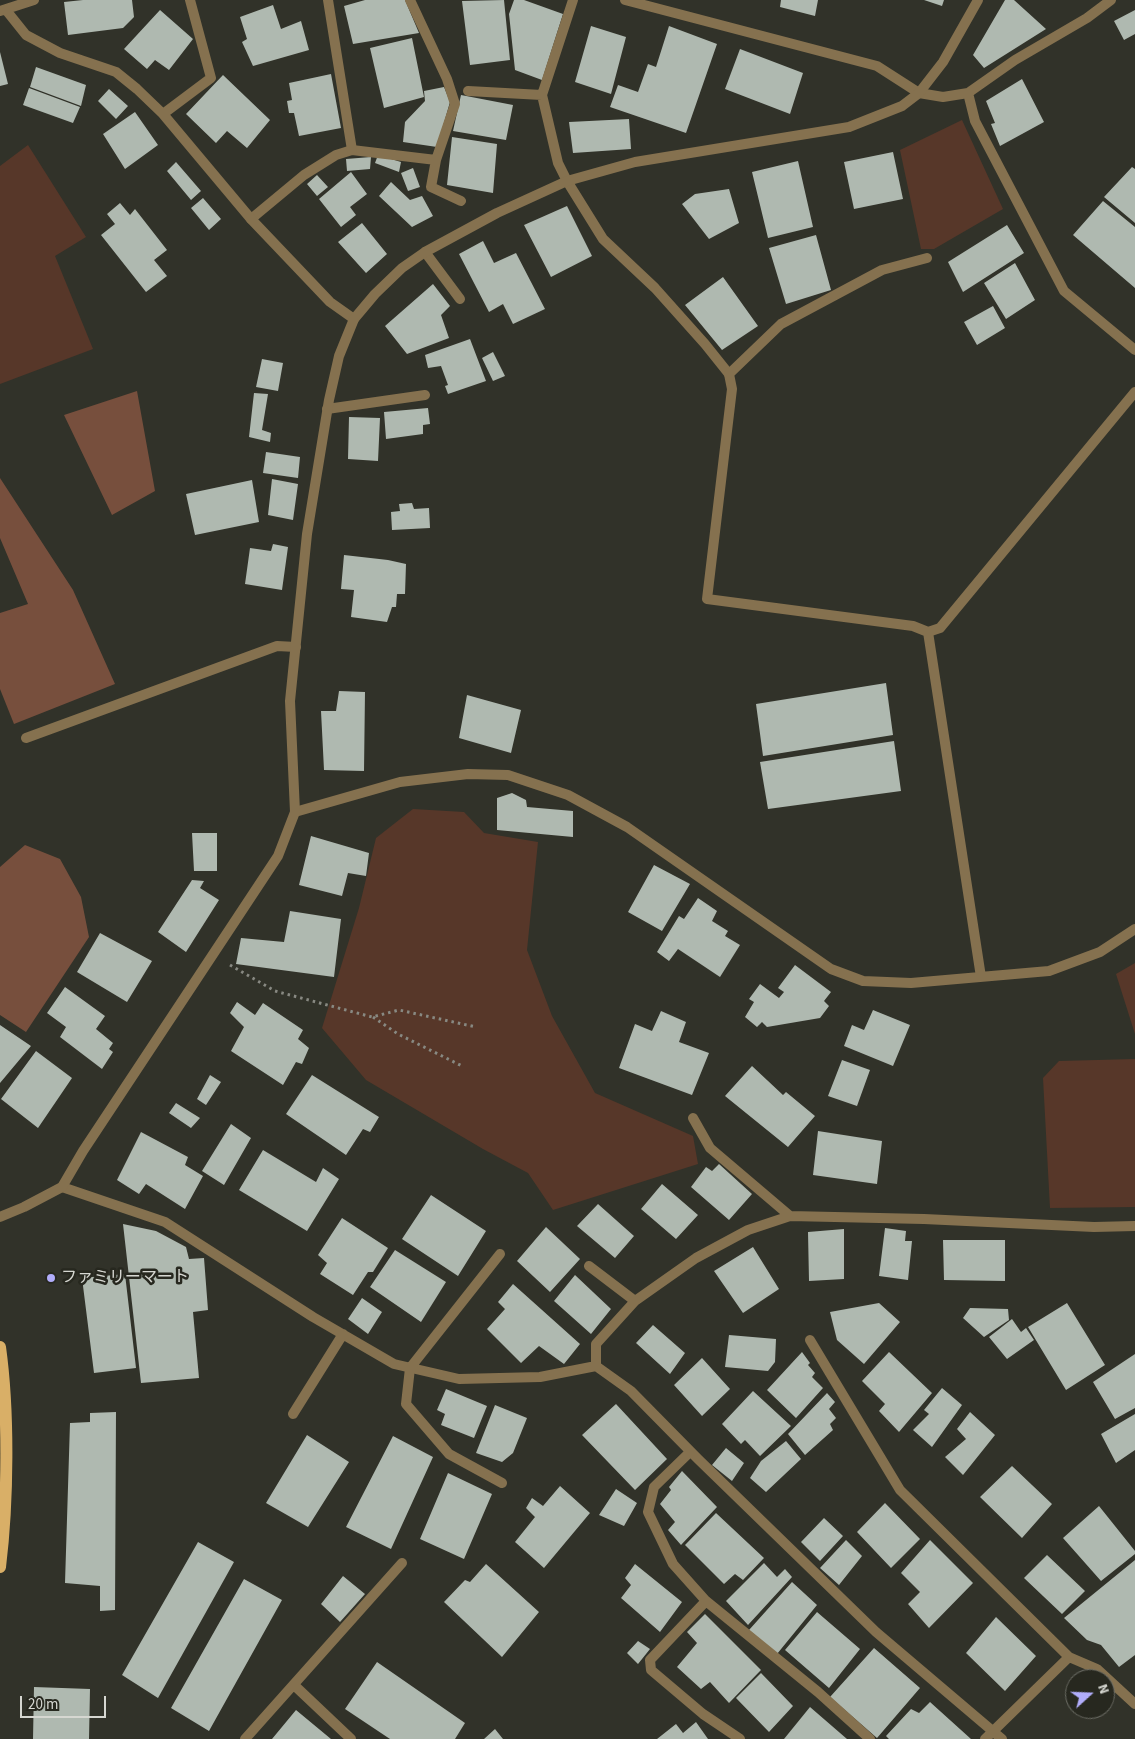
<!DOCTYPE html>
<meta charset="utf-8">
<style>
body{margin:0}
#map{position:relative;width:1135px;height:1739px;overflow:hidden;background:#313229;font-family:"Source Sans 3",sans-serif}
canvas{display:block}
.north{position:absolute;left:1065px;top:1669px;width:50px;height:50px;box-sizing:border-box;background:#27281f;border:1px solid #6d6e66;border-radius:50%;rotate:70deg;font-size:14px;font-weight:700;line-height:20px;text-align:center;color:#d6d7d1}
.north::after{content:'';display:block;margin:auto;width:18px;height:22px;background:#b1adfa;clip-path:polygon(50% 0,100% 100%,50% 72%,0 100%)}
.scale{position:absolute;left:20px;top:1696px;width:86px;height:22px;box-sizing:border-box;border:2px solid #d6d7d1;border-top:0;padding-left:6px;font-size:15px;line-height:18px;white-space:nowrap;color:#d6d7d1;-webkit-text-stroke:4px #27281f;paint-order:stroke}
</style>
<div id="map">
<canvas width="1135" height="1739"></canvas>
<div class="north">N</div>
<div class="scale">20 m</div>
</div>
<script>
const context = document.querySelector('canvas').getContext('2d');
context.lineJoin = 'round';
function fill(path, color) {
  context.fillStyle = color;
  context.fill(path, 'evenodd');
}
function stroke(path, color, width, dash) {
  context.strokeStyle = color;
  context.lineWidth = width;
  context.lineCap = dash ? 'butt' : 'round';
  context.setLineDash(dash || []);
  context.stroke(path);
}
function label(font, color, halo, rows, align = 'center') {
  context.font = font + ' "Source Sans 3","Noto Sans JP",sans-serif';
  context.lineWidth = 5;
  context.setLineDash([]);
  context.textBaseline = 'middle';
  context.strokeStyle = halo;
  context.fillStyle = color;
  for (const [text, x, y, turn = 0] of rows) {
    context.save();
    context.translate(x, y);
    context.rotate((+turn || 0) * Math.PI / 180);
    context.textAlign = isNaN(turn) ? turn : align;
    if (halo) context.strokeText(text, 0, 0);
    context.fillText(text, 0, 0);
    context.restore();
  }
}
const green = new Path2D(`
 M962,120L1003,209L934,249H921L900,150Z
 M28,145L86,237L55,256L93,349L0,384V166Z
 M413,809L464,812L484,833L538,842L527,950L552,1016L595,1093L693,1136L698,1164L553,1210L528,1173L483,1149L366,1080L322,1028L359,908L376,838Z
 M1135,963V1034L1116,974Z
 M1135,1059V1207L1050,1208L1043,1078L1059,1061Z`);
const forest = new Path2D(`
 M137,391L155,491L112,515L64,415Z
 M0,478L73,590L115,684L14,724L0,689V613L28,604L0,538Z
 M25,845L60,859L81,897L89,937L26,1032L0,1015V867Z`);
const building = new Path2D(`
 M83,0H132L134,17L123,28L68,35L64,2Z
 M365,0H405L419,33L353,44L344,6Z
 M504,0L510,60L470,65L462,1Z
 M514,0H524L563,14L542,80L515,70L509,14Z
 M781,0H818L815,16L780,7Z
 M924,0H944L942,6Z
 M1005,0H1014L1046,29L984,68L973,55Z
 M273,5L281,29L301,21L309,50L253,66L242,42L247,39L240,17Z
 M160,10L193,39L169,70L155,60L147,69L124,49Z
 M1135,10V34L1124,40L1114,21Z
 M591,26L626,37L611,94L575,82Z
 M669,26L717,44L686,133L610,107L618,85L638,92L648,64L656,67Z
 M412,38L424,97L384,108L370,48Z
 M740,49L803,73L790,114L725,89Z
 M0,52L8,84L0,86Z
 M36,67L86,85L81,106L30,87Z
 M331,74L341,128L299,136L294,113H289L287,101L292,100L289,83Z
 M223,75L270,120L247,148L227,131L216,143L186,114Z
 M1022,79L1044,122L1000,146L991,124L995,123L986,101Z
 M444,87L450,102L437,147L403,142L405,122L425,101L424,91Z
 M29,88L80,107L73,123L23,105Z
 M109,89L128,106L116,119L98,101Z
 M461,95L513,105L506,140L453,131Z
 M135,112L158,145L125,169L103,134Z
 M629,119L631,149L573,153L569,122Z
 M452,137L497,144L493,193L447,185Z
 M893,152L903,199L854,209L844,162Z
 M378,155L401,162L399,172L375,163Z
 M371,157L370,169L347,171L346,159Z
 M798,161L813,227L768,238L752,172Z
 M176,162L201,191L191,200L167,171Z
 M1132,167L1135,169V223L1104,197Z
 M413,168L420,187L408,191L401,173Z
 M351,172L367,194L350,207L356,215L341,227L319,199Z
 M317,175L328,187L317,196L307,184Z
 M391,182L410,200L422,196L433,216L412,227L379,196Z
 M729,189L739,223L709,239L682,204L695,194Z
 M203,198L221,219L209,230L191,208Z
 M1103,201L1135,227V288L1073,235Z
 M120,203L130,215L135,209L167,250L154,260L167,276L146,292L101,235L115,224L107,214Z
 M567,206L592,256L551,277L524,225Z
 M362,223L387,254L366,273L338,242Z
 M1007,225L1024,253L963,292L948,262Z
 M816,235L831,290L786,304L769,248Z
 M483,241L494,263L516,253L545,309L513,324L503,304L489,312L459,254Z
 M1015,263L1035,300L1006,319L984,283Z
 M723,277L758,326L722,350L685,305Z
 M433,284L450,306L441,315L449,338L407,354L385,326Z
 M993,306L1005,328L977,345L964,322Z
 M470,339L486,381L448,394L445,386L448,385L441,366L428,368L425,355Z
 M493,352L505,376L493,381L482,358Z
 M262,359L283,363L278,391L256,387Z
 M254,393L268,394L262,430L271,433L270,442L249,437Z
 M428,408L430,424L423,425V434L386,439L384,412Z
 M349,417L380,418L378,461L348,459Z
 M266,452L300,457L298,478L263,473Z
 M272,479L298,484L293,520L268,515Z
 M252,480L259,522L195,535L186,494Z
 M412,503L414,509L429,508L430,528L392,530L391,512L400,511L399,504Z
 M273,544L288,547L282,590L245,584L250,548L271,551Z
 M344,555L388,560L406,564L405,594H397L396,607H392L387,622L351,617L354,590L341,589Z
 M886,683L893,735L763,756L756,704Z
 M339,691L365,692L364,771L324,770L321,711H336Z
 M467,695L521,710L511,753L459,738Z
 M894,741L901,791L768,809L760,762Z
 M512,793L526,800L527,807L573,811V837L497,830V798Z
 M192,833H217V871H194Z
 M311,836L369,853L366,876L348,873L342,896L299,885Z
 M654,865L690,884L662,931L628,912Z
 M192,880L204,881L200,888L219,900L186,952L158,932Z
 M698,898L717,911L712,921L728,931L725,936L740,945L720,977L678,949L669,961L657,952L679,916L684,919Z
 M290,911L341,919L334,977L236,964L241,938L284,942Z
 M100,933L152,961L127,1002L77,972Z
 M795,965L831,992L824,1001L829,1006L820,1018L767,1027L762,1022L757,1027L745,1017L754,1002L749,999L760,984L779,998L784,992L778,988Z
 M65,987L105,1016L96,1029L113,1043L109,1049L113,1052L102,1069L60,1037L66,1027L47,1013Z
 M237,1002L255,1015L263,1003L303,1030L298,1039L309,1048L302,1064L296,1062L283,1085L231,1051L244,1027L230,1013Z
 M873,1010L910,1025L893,1066L844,1046L852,1025L864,1030Z
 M661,1011L686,1022L679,1042L709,1053L692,1095L619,1068L635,1024L652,1031Z
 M0,1025L31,1046L0,1083Z
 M36,1051L72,1078L38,1128L1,1099Z
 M842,1060L870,1070L857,1106L828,1096Z
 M752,1066L783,1095L786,1092L815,1116L788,1147L725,1096Z
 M210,1075L221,1082L206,1105L197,1099Z
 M312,1075L379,1117L370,1132L363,1129L346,1155L286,1114Z
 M176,1103L200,1118L191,1128L169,1113Z
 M231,1124L251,1138L224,1185L202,1171Z
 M818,1131L882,1141L877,1184L813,1175Z
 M141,1132L188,1157L185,1165L203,1176L185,1209L146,1184L139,1194L117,1180Z
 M263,1150L316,1182L323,1168L339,1179L307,1231L239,1190Z
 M719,1164L752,1194L729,1220L691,1187L706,1167L712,1171Z
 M662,1184L698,1215L676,1239L641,1209Z
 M431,1195L486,1231L458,1276L402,1239Z
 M598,1204L634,1236L615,1258L577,1226Z
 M342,1218L388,1248L373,1272H368L353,1295L320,1274L327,1263L318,1255Z
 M123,1224L156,1231L186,1247L189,1259L204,1258L208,1310L193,1312L199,1378L141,1383Z
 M546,1227L580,1259L550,1292L517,1261Z
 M885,1228L906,1231L905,1241H912L908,1280L879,1276Z
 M844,1229V1279L809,1281L808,1232Z
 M943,1240H1005V1281L944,1280Z
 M753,1247L779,1289L743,1313L714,1271Z
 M395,1250L446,1282L421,1322L370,1287Z
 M125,1274L136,1368L94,1373L82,1278Z
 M575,1275L611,1309L591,1334L554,1301Z
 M513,1284L580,1344L564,1364L539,1346L521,1363L487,1329L505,1309L498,1302Z
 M362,1298L382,1312L368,1334L348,1319Z
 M879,1303L900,1322L864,1364L837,1340L830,1312Z
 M1067,1303L1105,1365L1066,1390L1028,1327Z
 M970,1308L1008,1309L1009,1320L984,1337L963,1318Z
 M1012,1319L1021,1332L1026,1328L1034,1340L1007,1359L989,1337Z
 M653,1325L685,1353L670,1374L636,1343Z
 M729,1335L776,1339L775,1362L768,1371L725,1367Z
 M802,1352L810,1363L808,1365L815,1373L812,1377L823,1388L796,1418L767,1390Z
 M889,1352L932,1393L899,1432L879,1411L885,1404L862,1381Z
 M1135,1354V1408L1115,1419L1093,1382Z
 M702,1358L730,1389L702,1416L674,1385Z
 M942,1388L962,1405L932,1447L913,1430L929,1414L924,1410Z
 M446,1389L487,1406L474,1438L441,1425L445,1414L437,1410Z
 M753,1391L791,1426L760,1456L745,1440L741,1444L722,1424Z
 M827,1393L835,1402L829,1409L836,1418L830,1424L833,1430L805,1455L788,1434Z
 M616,1404L667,1459L635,1490L582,1435Z
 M495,1405L527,1418L513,1453L502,1462L476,1453Z
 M116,1412L115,1610L100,1611V1586L65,1583L70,1423L90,1422V1413Z
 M970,1412L995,1435L963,1475L945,1457L966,1439L957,1429Z
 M1135,1414V1450L1116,1463L1101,1434Z
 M307,1435L349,1462L308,1527L266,1503Z
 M393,1436L433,1457L391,1549L346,1527Z
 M786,1441L801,1459L766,1492L750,1478L761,1461Z
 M726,1448L744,1463L732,1481L712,1465Z
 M1012,1466L1052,1504L1022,1538L980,1497Z
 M682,1471L717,1507L681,1545L668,1530L675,1522L660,1504L671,1490L669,1487Z
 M448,1473L492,1494L464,1559L420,1539Z
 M560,1486L590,1513L544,1568L515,1542L535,1517L526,1508L532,1498L543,1506Z
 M616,1489L637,1503L624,1526L599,1515Z
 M885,1503L920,1539L891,1568L857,1532Z
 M1099,1506L1135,1551V1554L1101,1581L1063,1538Z
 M716,1513L764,1558L743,1580L735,1574L724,1584L685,1545Z
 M824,1518L843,1536L820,1561L801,1542Z
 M846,1540L862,1556L839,1585L820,1568Z
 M930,1540L973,1583L929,1628L908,1604L920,1592L901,1573Z
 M198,1542L234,1562L158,1698L122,1675Z
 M1047,1555L1085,1591L1062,1614L1024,1578Z
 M1135,1560V1655L1119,1667L1101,1645L1087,1640L1064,1618Z
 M764,1563L777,1577L785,1569L792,1577L748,1625L726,1601Z
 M486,1564L539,1612L502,1657L444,1602L465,1580L470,1582Z
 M635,1564L682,1602L660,1632L621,1598L631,1585L625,1578Z
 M343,1576L365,1594L340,1622L321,1604Z
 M244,1579L282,1600L209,1731L171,1708Z
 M792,1582L817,1605L777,1654L749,1630Z
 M817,1612L860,1649L829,1688L785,1650Z
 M705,1614L761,1670L729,1703L710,1682L701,1689L677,1667L697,1643L687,1632Z
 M996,1617L1036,1656L1005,1691L966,1653Z
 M638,1641L650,1649L638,1664L627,1653Z
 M874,1648L920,1688L877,1738L830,1697Z
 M377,1662L465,1723L455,1739H390L345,1709Z
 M761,1673L793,1706L769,1732L736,1698Z
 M34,1687L90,1689L89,1739H33Z
 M930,1702L971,1739H889L886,1736L911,1709L919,1713Z
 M810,1707L847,1739H784Z
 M296,1710L331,1739H272Z
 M696,1722L708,1739H657L676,1724L683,1733Z
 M495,1729L503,1739H484Z`);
const path = new Path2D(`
 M230,965L275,991L372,1017L399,1010L476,1027
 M373,1017L398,1034L462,1066`);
const service = new Path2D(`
 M410,0L447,79L455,104L436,160L431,187L461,201
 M567,181L603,239L655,288L705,344L729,374
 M251,219L304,175L336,155L352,150L436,160`);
const minor = new Path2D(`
 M328,0L352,150
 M625,0L877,66L919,93L943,97L968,93L1015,60L1087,18L1111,0
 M6,10L26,35L60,53L116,72L137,89L163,114L251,219L330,302L354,319
 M0,11L34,0
 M468,91L542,95
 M968,93L975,121L1064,291L1135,350
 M163,114L211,78L190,0
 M567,181L558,163L542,95L573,0
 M425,252L460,299
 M927,258L882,270L781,324L729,374L732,389L707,599L913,626L928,632L940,628L1135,392
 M327,409L425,395
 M928,632L981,977
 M26,738L277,646L296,647
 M295,812L400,782L468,774L508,775L568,795L627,827L831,969L863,981L911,983L1049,971L1100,952L1135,929
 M693,1118L710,1148L790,1216
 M62,1187L165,1222L313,1317L394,1364L459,1379L540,1377L596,1366L631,1391L698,1459L876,1632L1002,1739
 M500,1254L410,1368L406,1404L449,1454L502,1483
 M589,1266L635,1301
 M810,1340L900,1490L1069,1657L1097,1669L1135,1704
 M596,1366V1344L635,1301L696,1258L748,1230L790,1216L924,1219L1094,1227L1135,1226
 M293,1414L343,1334
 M690,1452L654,1487L648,1512L673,1564L706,1601L818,1692L870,1739
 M706,1601L650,1660L651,1670L703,1714L740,1739
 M294,1685L351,1739
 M245,1739L402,1563
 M985,1739L1069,1657`);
const tertiary = new Path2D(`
 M0,1217L24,1207L62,1187L83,1151L278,856L295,812L290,701L307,534L329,400L339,356L354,319L375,294L402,268L425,252L497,213L567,181L635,162L849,127L902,106L919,93L943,62L978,0`);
const primary = new Path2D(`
 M0,1347C9,1412 8,1502 0,1567`);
const markers = [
 [51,1278,5,"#b1adfa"]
];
const poiNames = [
 ["ファミリーマート",61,1278]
];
fill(green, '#573729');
fill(forest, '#774f3d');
fill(building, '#afb9b0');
stroke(path, '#888982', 3, [2.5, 4]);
stroke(service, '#85714f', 10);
stroke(minor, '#85714f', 10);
stroke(tertiary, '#85714f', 10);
stroke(primary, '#d9af67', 12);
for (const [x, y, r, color] of markers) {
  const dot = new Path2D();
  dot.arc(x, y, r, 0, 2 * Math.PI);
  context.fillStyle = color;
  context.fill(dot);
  stroke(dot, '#27281f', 2);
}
label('16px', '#d6d7d1', '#27281f', poiNames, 'left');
</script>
